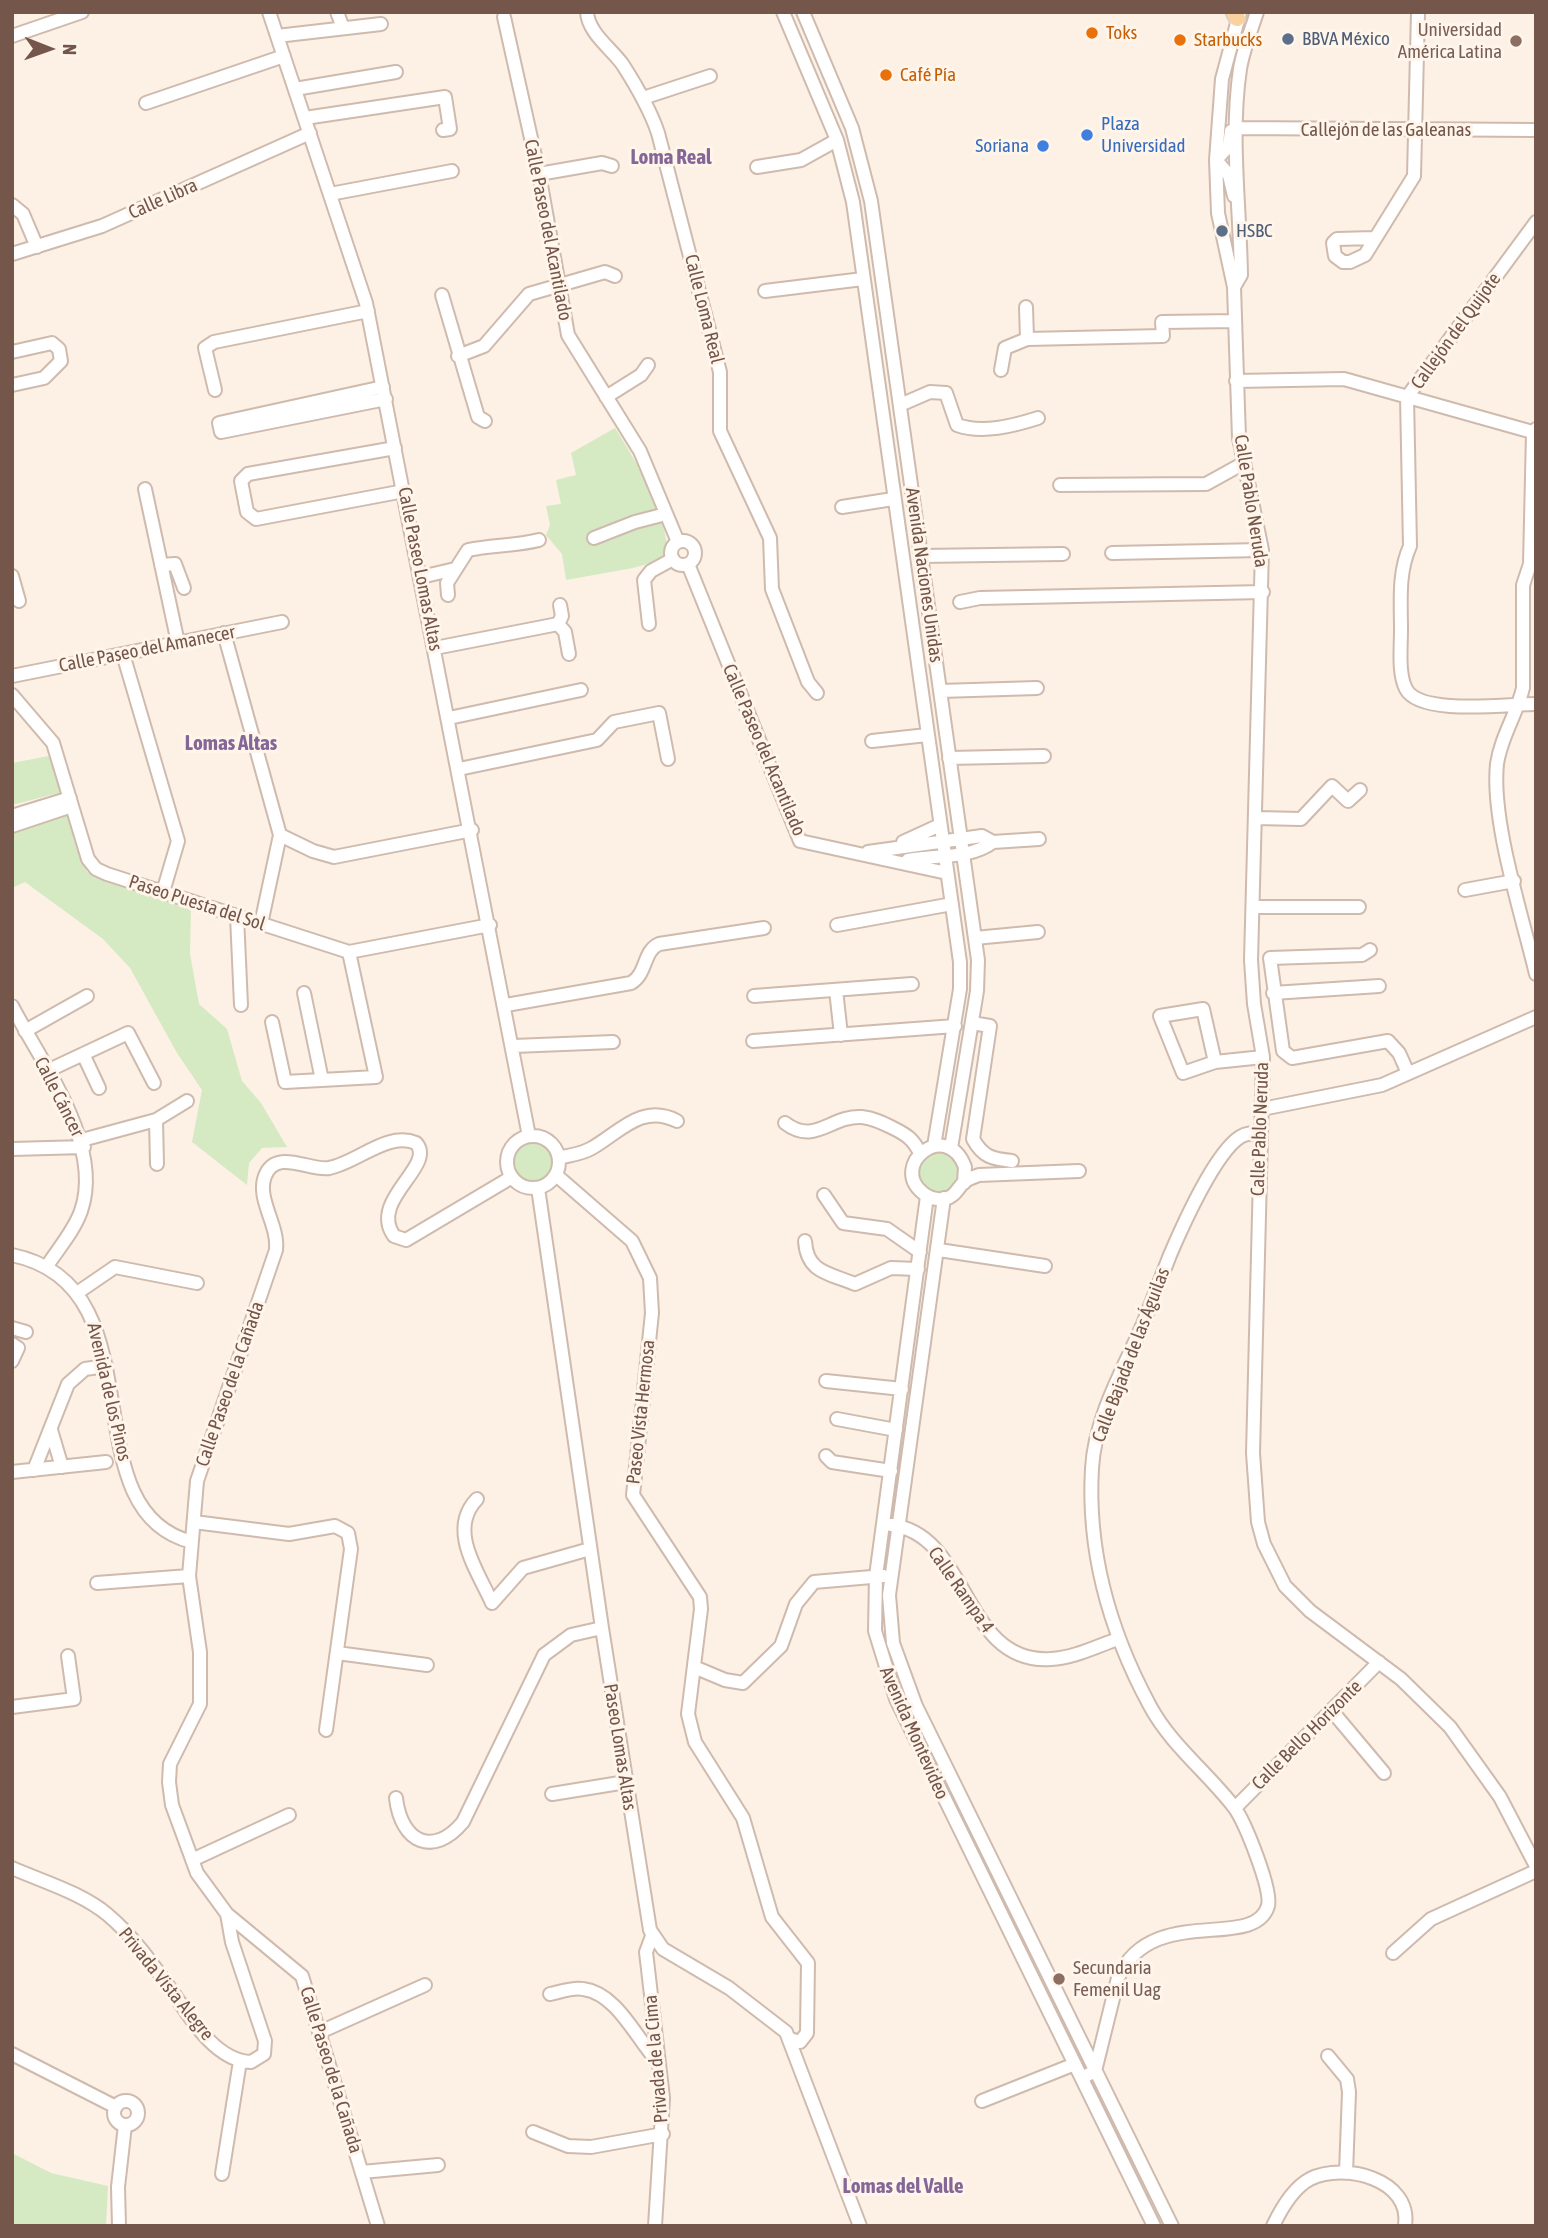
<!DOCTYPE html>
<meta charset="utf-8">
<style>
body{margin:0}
#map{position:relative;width:1548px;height:2238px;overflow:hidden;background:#fcf1e4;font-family:"Asap Condensed",sans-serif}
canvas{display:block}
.frame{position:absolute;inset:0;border:14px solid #74564a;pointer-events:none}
.north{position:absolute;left:14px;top:14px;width:70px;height:70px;-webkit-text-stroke:5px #fff5ea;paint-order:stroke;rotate:91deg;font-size:19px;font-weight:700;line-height:28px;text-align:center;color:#74564a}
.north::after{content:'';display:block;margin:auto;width:24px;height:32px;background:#74564a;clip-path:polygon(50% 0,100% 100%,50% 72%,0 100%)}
</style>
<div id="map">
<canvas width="1548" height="2238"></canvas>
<div class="frame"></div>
<div class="north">N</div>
</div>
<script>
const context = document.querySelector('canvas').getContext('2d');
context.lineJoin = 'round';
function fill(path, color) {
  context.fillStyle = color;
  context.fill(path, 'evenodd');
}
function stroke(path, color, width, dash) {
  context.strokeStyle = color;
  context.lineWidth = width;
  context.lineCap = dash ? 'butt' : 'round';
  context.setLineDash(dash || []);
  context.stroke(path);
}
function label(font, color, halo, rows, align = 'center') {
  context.font = font + ' "Asap Condensed",sans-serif';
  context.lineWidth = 6;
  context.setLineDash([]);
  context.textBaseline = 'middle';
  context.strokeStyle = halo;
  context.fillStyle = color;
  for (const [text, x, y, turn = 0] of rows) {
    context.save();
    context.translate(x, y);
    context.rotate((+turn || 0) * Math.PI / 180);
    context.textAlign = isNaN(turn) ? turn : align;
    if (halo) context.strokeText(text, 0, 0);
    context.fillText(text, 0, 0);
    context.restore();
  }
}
const green = new Path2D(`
 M615,428C639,466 667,513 668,558L633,568L566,580L562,554L546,535L550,525L546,506L561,504L556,480L576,475L571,453Z
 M49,756L62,792L12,805V763Z
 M69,812L87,872L191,906L190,954L199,1004L227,1029L242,1081L261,1103L287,1147L262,1148L249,1163L247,1185L192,1142L202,1090L177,1053L130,968L103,939L25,882L12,888V832Z
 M514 1162a19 19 0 1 1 38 0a19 19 0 1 1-38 0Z
 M951,1150L963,1175L944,1197L922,1190L916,1161L925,1151Z
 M12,2153L51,2173L108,2186L106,2226H12Z`);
const minor = new Path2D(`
 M269,12L366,303L529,1136
 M337,12L343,28
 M587,12C588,33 612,49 623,65C637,87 650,109 658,133L720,372V431L770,538L772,589L808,682L817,693
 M783,12L837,140L853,202L960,962V989L934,1146
 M803,12L852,128L871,201L978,960L977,991L951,1148
 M1240,12L1222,79L1216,160L1218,213L1234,287L1239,438L1262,550L1251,960L1254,1004L1263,1057L1253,1453L1258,1522L1264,1544L1285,1586L1310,1611L1401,1679L1450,1727L1500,1797L1536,1866
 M504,17L539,174L568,335L640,451L678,542
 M12,36L82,12
 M277,36L381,24
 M295,89L396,72
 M643,98L710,76
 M146,103L284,56
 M305,118L445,97L450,129L443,130
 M1237,128L1536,130
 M1231,131L1229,146L1216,160L1229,175L1234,196
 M757,167L801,160L837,140
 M539,174L602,163L612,166
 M330,194L452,171
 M12,205L23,214L37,247
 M1536,222L1407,397L1410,546C1398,573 1401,601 1401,630C1401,649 1398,673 1406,689C1420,716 1508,704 1536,704
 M1374,238L1337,239L1333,243L1335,256L1343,262H1350L1365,255L1414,176L1418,12
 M12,254L102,226L310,133
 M1234,287L1241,275C1240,207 1230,136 1240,69C1243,50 1251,31 1257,12
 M765,291L863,279
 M442,295L478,417L485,421
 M1026,307L1027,339L1163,336L1162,322L1235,321
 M12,352L52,343L59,349L61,361L44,378L12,385
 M458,356L484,346L529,294L605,272L615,276
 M1001,370L1005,348L1027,339
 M1236,381L1344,379L1536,433
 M383,387L219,423L221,432L386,399
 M215,390L205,348L214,342L368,311
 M606,397L641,375L648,365
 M900,405L930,392L946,393L957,425C982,434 1013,426 1038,418
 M1536,429L1533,433L1530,564L1523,585V688C1517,714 1501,736 1497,764C1491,821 1522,915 1536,974
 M395,448L248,474L241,481L247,512L256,519L404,491
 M1060,485L1206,484L1244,463
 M145,489L178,643
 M842,507L893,499
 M594,538L635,522L666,514
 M671 553a12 12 0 1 1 24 0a12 12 0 1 1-24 0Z
 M1112,553L1262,550
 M921,556L1063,554
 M688,564L800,841L947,873
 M161,565L175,564L184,588
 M12,576L19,601
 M421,577L455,569
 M448,595L447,583L468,550C492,545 515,546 539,540
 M960,602L980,598L1263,592
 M560,605L562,616L558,624L565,632L569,654
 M649,624L644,580L651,571L673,559
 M224,633L280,835L261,924
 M435,648L558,624
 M123,654L178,841L163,892
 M12,676L282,622
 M940,691L1037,688
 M12,695L53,743L88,859L96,869L107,874L349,952L490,925
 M449,718L581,690
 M872,741L927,735
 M949,758L1044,756
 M459,769L597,740L614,722L659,713L668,759
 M12,816L70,798
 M1256,818L1301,819L1332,786L1348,801L1360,790
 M12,826L72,806
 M280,835L313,851L334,857L472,830
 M903,842L940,825
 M868,852L982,836L993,842L1039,839
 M908,860C935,855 971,859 993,842
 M1465,890L1514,881
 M1253,907H1359
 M237,916L241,1005
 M837,925L952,904
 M975,938L1038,932
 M1370,950L1362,955L1270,958L1283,1051L1292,1058L1388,1041L1399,1053L1408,1073
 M836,990L841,1035
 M304,993L322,1080
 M1273,993L1379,986
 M754,996L912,984
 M506,1005L631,983C647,974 643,951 659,944L764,928
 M12,1006C42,1064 104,1145 81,1211C74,1231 58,1249 47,1266
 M272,1022L285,1082L376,1077L349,952
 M972,1023L990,1026L973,1139C983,1157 992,1159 1012,1161
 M25,1031L87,996
 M753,1041L955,1026
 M514,1046L613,1042
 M83,1054L99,1088
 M1215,1062L1203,1009L1160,1016L1183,1073L1215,1062L1263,1057
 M47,1071L128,1033L154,1083
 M1262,1109L1382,1085L1536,1017
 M156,1120L157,1164
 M785,1123C815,1146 831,1115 862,1117C873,1118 883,1123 893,1128C907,1135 913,1139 920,1153
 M507 1162a26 26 0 1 1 52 0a26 26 0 1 1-52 0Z
 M82,1140L156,1120L187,1101
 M12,1149L84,1147
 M559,1158C570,1155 582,1154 592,1148C620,1132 642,1103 677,1121
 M556,1175L632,1241L650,1278L652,1313L633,1495L700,1597L701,1609L688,1714L695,1742L743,1818L772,1917L808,1963L807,2033L800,2042L790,2039
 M964,1183L965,1167C947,1118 888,1165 923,1193C929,1198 936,1200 944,1199C955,1197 957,1189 964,1182C967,1179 974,1177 979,1175L1079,1171
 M538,1188L602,1628L650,1930L663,1949L729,1988L786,2032L860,2226
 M824,1195L843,1223L887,1229L920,1252
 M927,1196L876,1576L875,1631L896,1699L1154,2226
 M944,1198L889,1595L893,1643L916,1706L1172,2226
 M805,1241C807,1273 829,1273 855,1284L891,1268L918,1269
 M939,1250L1045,1266
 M12,1255C163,1286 66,1510 192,1542
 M77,1293L115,1267L197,1283
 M12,1328L26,1332
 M12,1344L18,1348L12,1361
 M826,1381L902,1389
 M837,1419L896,1430
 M51,1430L62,1467
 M826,1456L832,1462L891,1471
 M34,1470L68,1384L85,1369L106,1366
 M12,1472L106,1462
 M477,1499C447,1530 478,1571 492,1603L523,1568L590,1549
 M194,1522L289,1534L335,1526L348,1533L351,1549L326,1730
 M891,1525C970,1534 962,1665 1051,1659C1074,1658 1097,1646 1118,1639
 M97,1583L189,1576
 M337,1653L427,1665
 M694,1667L725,1680L743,1683L781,1646L796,1604L814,1582L883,1576
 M12,1707L74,1699L68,1656
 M1332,1711L1384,1773
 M552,1794L626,1782
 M396,1798C401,1842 433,1858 463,1822L544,1655L571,1635L602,1628
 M1235,1808L1379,1662
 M192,1860L289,1815
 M12,1868C44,1882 82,1893 108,1915C134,1937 154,1966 174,1994C191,2019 216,2061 251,2062L264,2054L265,2041L232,1942L227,1914
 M652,1936L646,1952L663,2098L655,2226
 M1393,1953L1431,1919L1536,1871
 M550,1994C560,1992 573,1987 583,1989C617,1993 637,2040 658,2062
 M320,2032L425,1985
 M12,2054L116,2107
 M1328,2056L1347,2079L1349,2092L1346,2173
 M1082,2078L1095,2071L1118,1978C1151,1902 1254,1952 1268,1906C1272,1889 1245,1822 1234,1807C1207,1772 1171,1745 1150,1706C1110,1632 1087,1552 1092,1468C1095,1417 1123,1370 1143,1324C1152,1301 1161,1278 1170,1255C1182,1227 1215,1153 1240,1137C1246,1133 1253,1133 1260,1133
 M982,2101L1075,2064
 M114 2113a12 12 0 1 1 24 0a12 12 0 1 1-24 0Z
 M533,2132L568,2146L591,2147L663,2134
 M362,2172L438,2165
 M222,2174L240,2061
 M119,2226L118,2187L125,2125
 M378,2226L302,1976L227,1914L197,1873L172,1805L169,1782L170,1764L200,1704V1652L189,1576L197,1481L276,1250C279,1225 256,1199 265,1176C276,1148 309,1171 329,1168C357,1163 387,1131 416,1143C437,1166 368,1200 394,1236L406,1240L512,1177
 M1273,2226C1281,2209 1293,2188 1310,2179C1344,2162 1412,2179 1405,2226`);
const major = new Path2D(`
 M1234,12L1237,18`);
const markers = [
 [1092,33,7,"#e8710a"],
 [1288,39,7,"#5c6f8a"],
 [1180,40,7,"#e8710a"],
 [1516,41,7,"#8d6e63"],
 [886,75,7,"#e8710a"],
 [1087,135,7,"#3f7fe0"],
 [1043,146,7,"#3f7fe0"],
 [1222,231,7,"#5c6f8a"],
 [1059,1979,7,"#8d6e63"]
];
const educationNames = [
 ["Universidad",1502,30],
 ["América Latina",1502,52],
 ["Secundaria",1073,1968,"left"],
 ["Femenil Uag",1073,1990,"left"]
];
const foodNames = [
 ["Toks",1106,33],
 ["Starbucks",1194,40],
 ["Café Pía",900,75]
];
const serviceNames = [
 ["BBVA México",1302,39],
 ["HSBC",1236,231]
];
const shopNames = [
 ["Plaza",1101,124],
 ["Universidad",1101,146],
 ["Soriana",1029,146,"right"]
];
const streetNames = [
 ["Callejón de las Galeanas",1386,130],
 ["Calle Libra",163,199,-24],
 ["Calle Paseo del Acantilado",548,230,79],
 ["Calle Loma Real",704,309,76],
 ["Callejón del Quijote",1456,331,-54],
 ["Calle Pablo Neruda",1251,501,81],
 ["Calle Paseo Lomas Altas",420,569,79],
 ["Avenida Naciones Unidas",924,575,82],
 ["Calle Paseo del Amanecer",147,649,-11],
 ["Calle Paseo del Acantilado",764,750,67],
 ["Paseo Puesta del Sol",197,903,18],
 ["Calle Cáncer",59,1097,63],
 ["Calle Pablo Neruda",1260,1129,-88],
 ["Calle Bajada de las Águilas",1131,1355,-69],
 ["Calle Paseo de la Cañada",230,1384,-71],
 ["Avenida de los Pinos",109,1392,77],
 ["Paseo Vista Hermosa",641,1412,-84],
 ["Calle Rampa 4",961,1590,55],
 ["Avenida Montevideo",914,1733,66],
 ["Calle Bello Horizonte",1307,1735,-45],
 ["Paseo Lomas Altas",620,1747,81],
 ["Privada Vista Alegre",166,1984,51],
 ["Privada de la Cima",656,2059,-95],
 ["Calle Paseo de la Cañada",331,2070,73]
];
const neighbourhoodNames = [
 ["Loma Real",671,157],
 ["Lomas Altas",231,743],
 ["Lomas del Valle",903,2186]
];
fill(green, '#d5e9c3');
stroke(minor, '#cfbaae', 16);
stroke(major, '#d8d0cc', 19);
stroke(minor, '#fff', 12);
stroke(major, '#f9d29e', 16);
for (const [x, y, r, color] of markers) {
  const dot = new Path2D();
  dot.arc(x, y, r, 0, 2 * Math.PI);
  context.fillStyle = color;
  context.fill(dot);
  stroke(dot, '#fff5ea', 2.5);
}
label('19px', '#785e54', '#fff5ea', educationNames, 'right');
label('19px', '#c56008', '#fff5ea', foodNames, 'left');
label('19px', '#4e5e75', '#fff5ea', serviceNames, 'left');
label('19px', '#366cbe', '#fff5ea', shopNames, 'left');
label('19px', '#74564a', '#fff5ea', streetNames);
label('bold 21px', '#846697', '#fff5ea', neighbourhoodNames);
</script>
